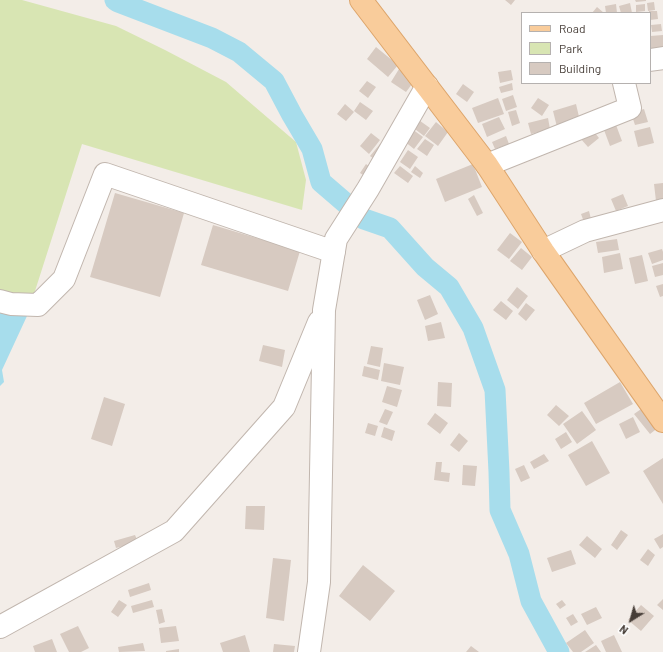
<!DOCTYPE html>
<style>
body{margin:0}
#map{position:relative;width:663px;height:652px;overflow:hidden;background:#f3ede8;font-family:Barlow,sans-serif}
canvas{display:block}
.legend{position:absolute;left:521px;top:12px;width:130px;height:72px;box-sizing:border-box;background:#fff;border:1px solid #b5b1af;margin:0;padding:5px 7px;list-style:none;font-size:12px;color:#463d37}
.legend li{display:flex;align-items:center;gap:8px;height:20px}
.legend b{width:20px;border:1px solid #b5b1af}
.north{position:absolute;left:611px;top:600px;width:40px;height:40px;-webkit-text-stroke:3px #fff;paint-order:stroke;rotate:217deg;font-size:11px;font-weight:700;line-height:16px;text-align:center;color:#463d37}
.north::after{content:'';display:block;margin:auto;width:14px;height:18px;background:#463d37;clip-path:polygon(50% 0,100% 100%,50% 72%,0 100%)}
</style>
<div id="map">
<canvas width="663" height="652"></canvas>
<ul class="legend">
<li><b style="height:5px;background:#f9cc9b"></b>Road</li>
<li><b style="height:11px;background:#d8e5b3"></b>Park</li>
<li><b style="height:11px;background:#d7cac1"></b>Building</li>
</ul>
<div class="north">N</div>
</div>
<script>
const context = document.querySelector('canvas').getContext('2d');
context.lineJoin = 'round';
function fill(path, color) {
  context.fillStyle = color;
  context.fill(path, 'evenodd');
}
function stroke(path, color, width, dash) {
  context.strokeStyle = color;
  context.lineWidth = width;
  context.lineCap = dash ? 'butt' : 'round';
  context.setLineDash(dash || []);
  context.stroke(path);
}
const green = new Path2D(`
 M0,0H22L116,26L165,50L226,82L296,142L306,180L302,210L82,144L27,316L0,307Z`);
const water = new Path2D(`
 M0,313L27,316L2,370L4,382L0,386Z`);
const canal = new Path2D(`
 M115,0L118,2L212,38L239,52L274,81L292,115L312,149L321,182L364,219L390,228L425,267L449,287L473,328L495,390L499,472L500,510L519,554L531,601L559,652`);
const building = new Path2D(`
 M505,0H515L511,5Z
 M635,0H646V1L636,2Z
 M654,2L655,10L648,11L647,3Z
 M630,3L632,13H621L619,6Z
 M616,4L617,13H606L605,6Z
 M645,4V11L636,12V5Z
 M597,7L604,13H592Z
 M649,11H657L658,19L650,20Z
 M661,24L662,31L652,32L651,25Z
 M663,35V51L650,52V36Z
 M376,47L398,65L388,77L367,59Z
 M399,69L415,80L406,92L391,82Z
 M511,70L513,80L500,83L498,72Z
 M367,81L376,87L368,98L359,91Z
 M512,83L513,90L501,93L499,87Z
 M463,84L474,92L467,102L456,94Z
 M513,95L517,107L506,111L502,99Z
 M498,98L504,114L478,123L472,108Z
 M538,98L549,105L542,116L531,108Z
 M360,102L373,111L366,120L354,111Z
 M345,104L354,112L346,121L337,114Z
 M576,104L580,121L557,127L553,111Z
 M644,109L648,122L635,125L631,113Z
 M516,110L520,123L512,126L508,112Z
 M499,117L505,129L487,137L482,124Z
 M416,118L430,128L424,136L411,126Z
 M548,118L550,129L531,134L528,123Z
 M436,122L448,132L438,146L425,136Z
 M616,125L622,141L610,146L604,130Z
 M650,127L654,143L638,147L634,131Z
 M591,128L599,138L588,147L580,138Z
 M412,129L423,137L414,149L404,141Z
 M371,133L380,140L369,154L360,146Z
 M506,136L509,144L495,149L492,142Z
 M425,139L434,145L427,156L417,149Z
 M380,144L384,147L374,159L370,156Z
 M408,150L418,157L410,169L400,162Z
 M366,164L374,170L368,178L360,173Z
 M473,164L482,187L445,202L436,179Z
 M400,166L413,176L408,183L394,173Z
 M415,166L423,173L420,178L411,172Z
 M663,183V201H656L654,184Z
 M115,193L184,213L160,297L90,277Z
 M623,194L628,206L616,211L611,199Z
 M474,195L483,213L477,216L468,199Z
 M589,211L591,219L584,222L581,214Z
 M213,225L300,251L288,291L201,265Z
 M510,233L522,242L509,259L497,250Z
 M617,239L619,250L598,253L596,242Z
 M521,248L532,257L522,270L510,261Z
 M662,249L663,252V260L652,264L648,253Z
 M620,253L623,269L604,273L602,257Z
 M642,255L648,281L635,284L629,258Z
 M663,263V275L655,277L652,266Z
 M663,284V296L660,297L656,286Z
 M517,287L528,296L518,309L507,300Z
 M430,295L438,314L425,320L417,300Z
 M501,301L513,311L506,320L493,310Z
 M526,303L535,310L526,321L518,314Z
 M441,322L445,338L428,341L425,326Z
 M263,345L285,350L282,367L259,361Z
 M371,346L383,348L380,367L367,364Z
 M384,363L404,367L400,385L381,381Z
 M364,366L380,370L378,380L362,376Z
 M438,382L452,383L451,407L437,406Z
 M620,382L633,404L596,424L584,403Z
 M387,386L402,390L397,407L382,402Z
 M104,397L125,404L112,446L91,439Z
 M556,405L569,416L559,426L547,415Z
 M644,407L659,427L650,434L634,414Z
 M385,409L393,412L387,425L379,422Z
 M582,411L596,430L577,444L563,424Z
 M435,413L448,423L440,434L427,424Z
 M633,417L640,432L626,439L619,424Z
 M368,423L378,426L375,436L365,433Z
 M384,427L395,431L392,441L381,437Z
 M566,432L572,442L561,449L555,439Z
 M459,433L468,441L459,452L450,445Z
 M592,441L610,473L586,486L568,455Z
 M544,454L549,461L534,469L530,462Z
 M663,458V504L643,471Z
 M436,462H442L441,472L450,473L449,482L434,480Z
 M463,465L477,466L475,486L462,485Z
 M524,465L530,478L521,482L515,469Z
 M246,506H265L264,530L245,529Z
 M621,530L628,535L617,550L611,545Z
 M663,534V547L660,549L654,539Z
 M135,535L138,542L116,548L114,541Z
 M587,536L602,549L595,558L579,545Z
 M648,549L655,555L648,566L640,560Z
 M571,550L576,564L552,572L547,558Z
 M273,558L291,560L284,621L266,618Z
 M363,565L395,591L370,621L339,596Z
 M149,583L151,590L130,597L128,590Z
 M663,599V610L657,605Z
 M119,600L127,605L118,617L111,612Z
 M152,600L154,607L133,613L131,606Z
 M562,600L566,605L560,609L556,604Z
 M641,605L654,616L641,631L628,620Z
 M596,607L602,618L587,625L581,614Z
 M162,609L165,622L159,624L156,610Z
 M573,614L578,622L571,626L566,618Z
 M78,626L89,648L81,652H69L60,634Z
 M176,626L179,641L161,643L159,628Z
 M585,630L594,643L581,652H573L566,643Z
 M245,635L250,652H223L220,643Z
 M614,635L622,652H606L601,641Z
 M52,639L57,652H35L33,646Z
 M143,643L145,651L119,652L118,647Z
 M274,644L295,646L294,652H273Z
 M596,645L601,652H585Z
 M471,646L479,652H466Z
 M179,649V652H166V651Z`);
const minor = new Path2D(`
 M650,60L663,58
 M487,165L630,108L624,83
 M543,251L585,231L663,210
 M0,301L11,304L38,305L64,279L105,174L334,252
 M0,627L174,531L284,407L319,322
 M309,652L319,582L324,310L336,239L368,189L427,86`);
const major = new Path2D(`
 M361,0L487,165L543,251L663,421`);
fill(green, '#d8e5b3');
fill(water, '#a7ddec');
stroke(canal, '#a7ddec', 21);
fill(building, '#d7cac1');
stroke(minor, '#c1b6ae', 24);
stroke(major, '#dda56b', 24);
stroke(minor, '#fff', 22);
stroke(major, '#f9cc9b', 22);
</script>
